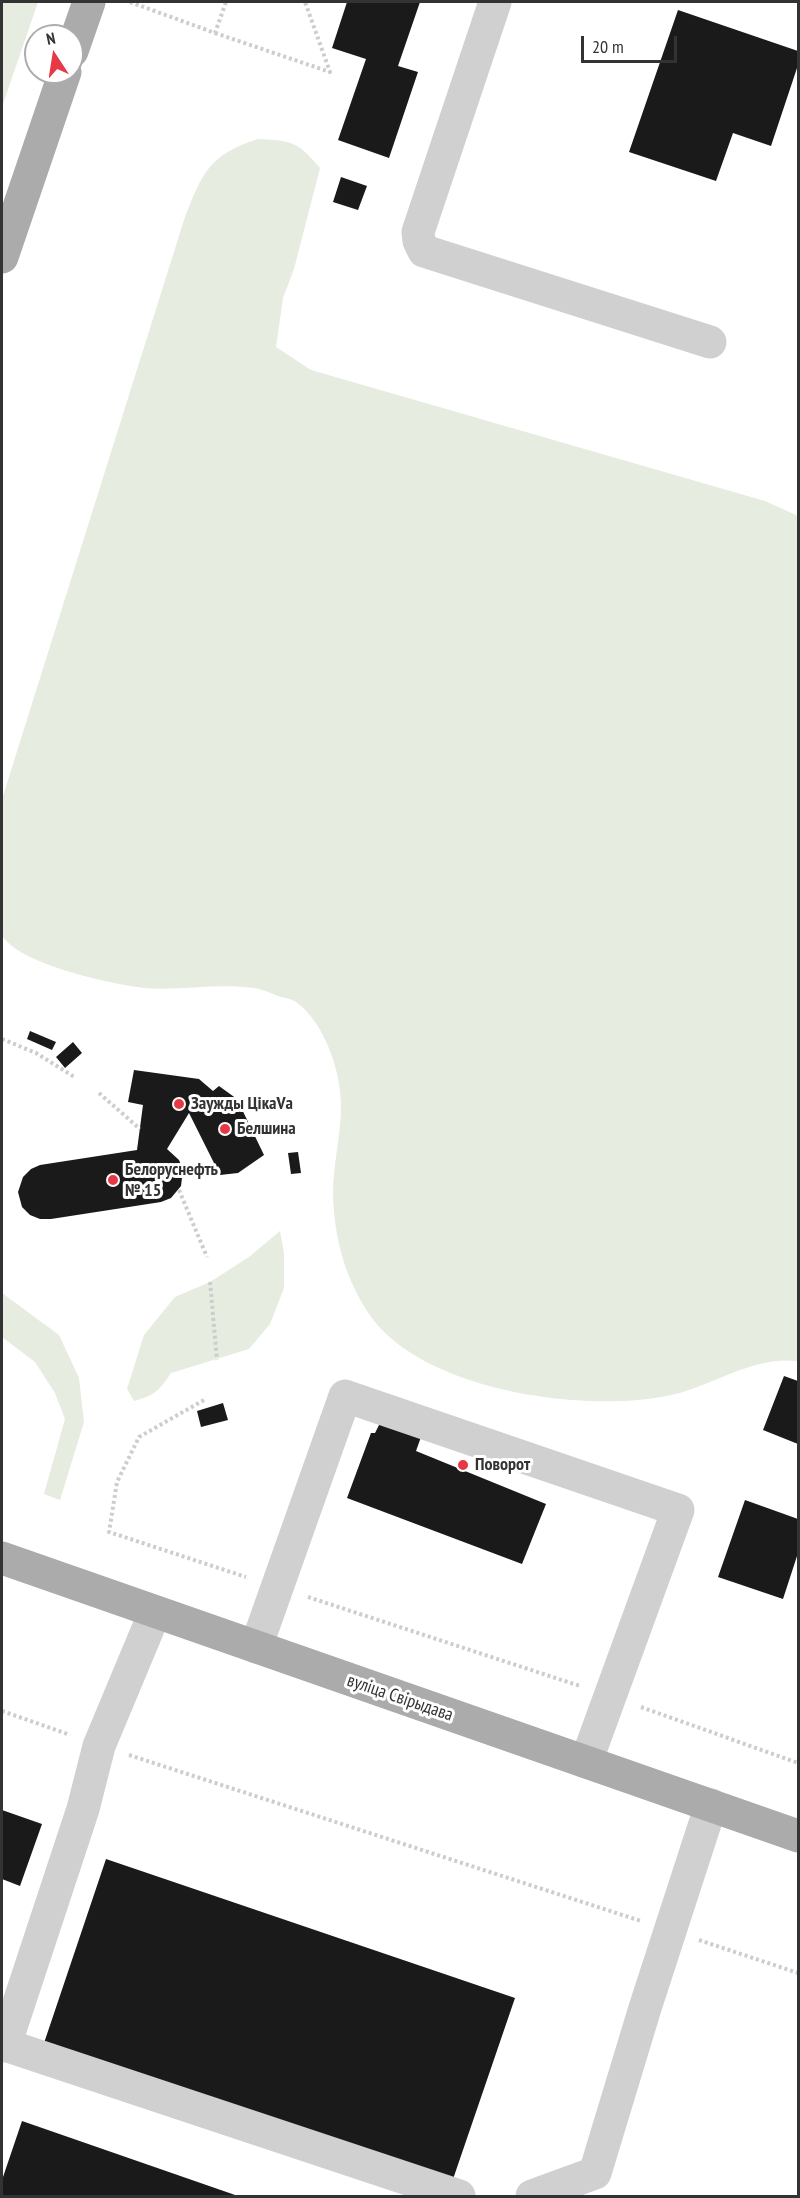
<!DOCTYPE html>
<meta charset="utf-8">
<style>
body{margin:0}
#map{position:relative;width:800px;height:2198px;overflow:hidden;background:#fff;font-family:"PT Sans Narrow",sans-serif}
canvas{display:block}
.frame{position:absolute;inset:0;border:3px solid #333;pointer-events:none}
.north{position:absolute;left:24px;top:24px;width:60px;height:60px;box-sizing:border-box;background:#fff;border:2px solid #adadad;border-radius:50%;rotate:348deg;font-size:16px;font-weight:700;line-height:24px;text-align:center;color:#333}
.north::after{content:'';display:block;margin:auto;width:21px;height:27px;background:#e63946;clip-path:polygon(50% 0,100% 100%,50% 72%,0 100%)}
.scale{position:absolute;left:581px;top:36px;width:96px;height:27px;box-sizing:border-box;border:3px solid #333;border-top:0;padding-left:8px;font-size:18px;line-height:21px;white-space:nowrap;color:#333;-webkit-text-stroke:4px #fff;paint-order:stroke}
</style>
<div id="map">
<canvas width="800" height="2198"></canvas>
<div class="frame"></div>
<div class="north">N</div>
<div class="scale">20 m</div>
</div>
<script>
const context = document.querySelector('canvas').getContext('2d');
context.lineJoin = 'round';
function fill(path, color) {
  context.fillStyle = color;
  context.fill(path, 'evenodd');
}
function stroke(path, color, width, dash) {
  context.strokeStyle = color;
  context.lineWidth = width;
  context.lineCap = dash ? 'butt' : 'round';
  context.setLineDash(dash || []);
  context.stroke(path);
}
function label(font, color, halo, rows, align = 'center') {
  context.font = font + ' "PT Sans Narrow",sans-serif';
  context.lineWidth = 6;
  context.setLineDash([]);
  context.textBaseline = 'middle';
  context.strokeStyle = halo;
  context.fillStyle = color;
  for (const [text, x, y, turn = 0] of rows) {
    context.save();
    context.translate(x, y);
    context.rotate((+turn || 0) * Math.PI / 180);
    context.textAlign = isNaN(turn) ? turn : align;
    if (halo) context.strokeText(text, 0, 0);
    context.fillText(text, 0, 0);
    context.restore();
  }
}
const green = new Path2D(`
 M2,2H38L2,107Z
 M258,139C293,141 297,141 320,168L294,269L283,298L276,347L311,370L765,501L798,516V1361C752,1356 715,1385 671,1395C586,1414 421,1391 369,1314C345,1278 334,1237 333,1194C333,1164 341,1135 341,1106C341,1072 325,1023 296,1002C292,999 285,998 281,997C272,994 263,989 254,988C218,983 180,991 144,988C111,984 18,964 2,935V799L184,220C202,174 208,155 258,139Z
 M280,1231L284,1253V1288L270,1324L249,1349L171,1373C159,1391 155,1395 134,1401L127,1389L144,1335L175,1297L210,1282L249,1257Z
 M2,1293L59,1335L79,1378L84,1422L60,1500L44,1494L65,1419L55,1393L35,1362L2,1337Z`);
const building = new Path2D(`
 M347,2H420L398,66L418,72L389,158L338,140L366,59L332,48Z
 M678,10L798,51V65L771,146L733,133L716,181L629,152Z
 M341,177L367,186L358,210L333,202Z
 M30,1031L56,1042L52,1050L27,1039Z
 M73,1042L82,1053L65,1068L56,1057Z
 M134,1070L199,1079L213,1091L219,1086L237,1099L264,1155L238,1173L220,1175L189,1113L167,1149L179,1160L183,1170L181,1186L171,1198L161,1202L51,1219H40L30,1215L22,1207L18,1192L23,1177L31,1169L40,1165L137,1150L143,1105L128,1102Z
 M298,1152L301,1173L291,1174L288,1153Z
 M784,1376L798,1381V1444L763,1430Z
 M223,1403L228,1420L201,1427L197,1411Z
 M381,1421L421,1437L416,1451L546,1504L522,1564L347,1498L371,1433H375Z
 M745,1500L798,1519V1553L783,1599L718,1577Z
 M2,1810L42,1824L20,1886L2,1879Z
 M106,1859L515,1998L451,2185L43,2046Z
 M22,2121L238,2196H2V2180Z`);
const path = new Path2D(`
 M130,2L215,33L226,2
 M215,33L330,72L305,2
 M2,1039L36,1053L76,1078
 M99,1093L140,1129
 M179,1190L207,1257
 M210,1282L217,1360
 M204,1400L139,1437L117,1482L109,1532L246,1577
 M308,1597L580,1686
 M641,1707L798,1763
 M2,1711L70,1735
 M129,1755L641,1921
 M699,1940L798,1973`);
const minor = new Path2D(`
 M495,2L418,232L419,241L424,251L710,342
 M256,1647L345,1396L678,1510L586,1762
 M5,2045L459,2196
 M2,2046L5,2045L83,1809L99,1746L155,1612
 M532,2196L595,2173L645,2008L711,1805`);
const major = new Path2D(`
 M72,51L89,2
 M2,257L65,72
 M2,1558L798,1836`);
const markers = [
 [179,1104,6,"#e63946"],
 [225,1129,6,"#e63946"],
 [113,1180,6,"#e63946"],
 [463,1465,6,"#e63946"]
];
const poiNames = [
 ["Заужды ЦікаVа",191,1104],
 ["Белшина",237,1129],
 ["Белоруснефть",125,1170],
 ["№ 15",125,1191],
 ["Поворот",475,1465]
];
const streetNames = [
 ["вуліца Свірыдава",400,1698,19]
];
fill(green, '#e6ecdf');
fill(building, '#1a1a1a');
stroke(path, '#cdcdcd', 4, [3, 3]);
stroke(minor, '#d0d0d0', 33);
stroke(major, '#ababab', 33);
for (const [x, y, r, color] of markers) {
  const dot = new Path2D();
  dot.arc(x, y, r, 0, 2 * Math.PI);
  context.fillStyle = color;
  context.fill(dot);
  stroke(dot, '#fff', 2);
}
label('bold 18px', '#333', '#fff', poiNames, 'left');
label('18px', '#333', '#fff', streetNames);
</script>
